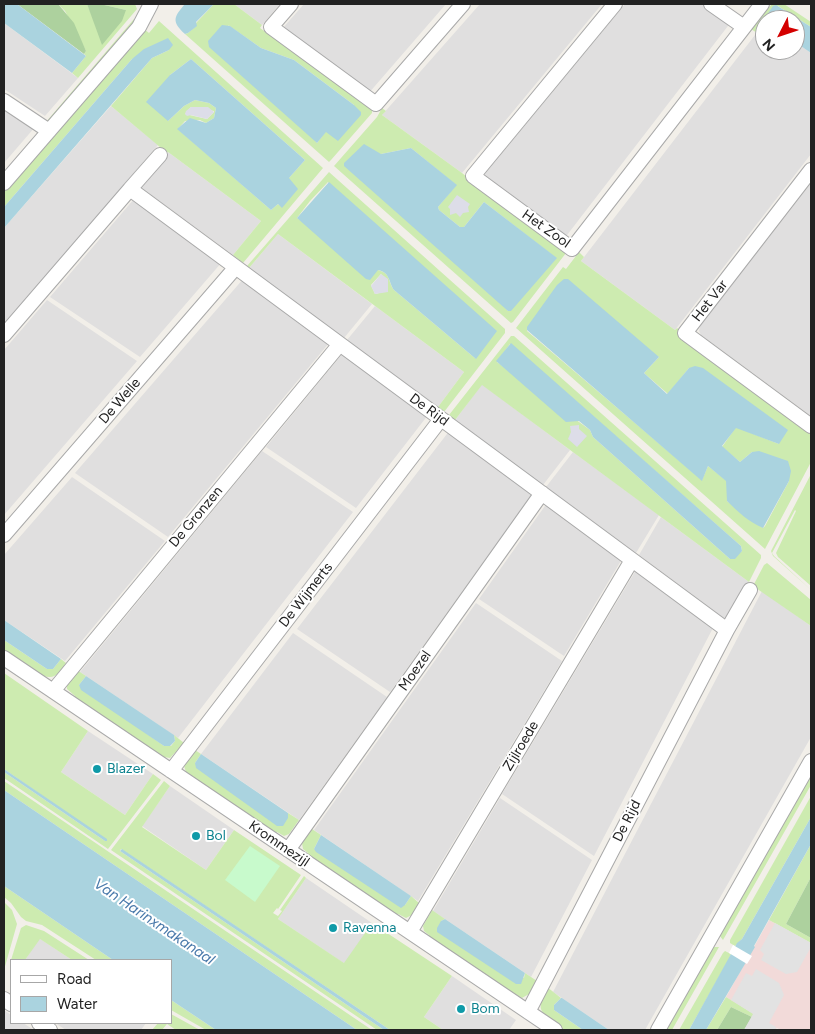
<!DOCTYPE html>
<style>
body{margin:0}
#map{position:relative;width:815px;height:1034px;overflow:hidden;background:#f2efe9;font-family:Figtree,sans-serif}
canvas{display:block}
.frame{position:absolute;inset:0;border:5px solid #222;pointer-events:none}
.legend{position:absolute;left:10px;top:959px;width:162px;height:65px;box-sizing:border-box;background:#fff;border:1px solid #a7a7a7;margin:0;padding:6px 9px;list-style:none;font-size:15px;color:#222}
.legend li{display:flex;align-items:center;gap:10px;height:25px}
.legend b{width:25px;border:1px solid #a7a7a7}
.north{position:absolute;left:755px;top:10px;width:50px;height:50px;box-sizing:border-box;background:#fff;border:1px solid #a7a7a7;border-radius:50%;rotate:229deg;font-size:14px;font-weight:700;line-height:20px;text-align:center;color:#222}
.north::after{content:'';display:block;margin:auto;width:18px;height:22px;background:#d40000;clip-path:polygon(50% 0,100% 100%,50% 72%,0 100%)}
</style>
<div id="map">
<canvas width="815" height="1034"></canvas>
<div class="frame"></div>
<ul class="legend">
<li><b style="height:6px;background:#fff"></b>Road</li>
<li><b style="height:14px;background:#aad3df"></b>Water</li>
</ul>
<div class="north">N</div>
</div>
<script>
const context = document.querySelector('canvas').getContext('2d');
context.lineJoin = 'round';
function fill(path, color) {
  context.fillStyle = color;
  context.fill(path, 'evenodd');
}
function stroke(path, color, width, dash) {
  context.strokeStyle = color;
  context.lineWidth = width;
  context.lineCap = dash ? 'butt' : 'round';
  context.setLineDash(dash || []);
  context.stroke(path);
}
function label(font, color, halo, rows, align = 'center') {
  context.font = font + ' Figtree,sans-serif';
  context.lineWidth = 4;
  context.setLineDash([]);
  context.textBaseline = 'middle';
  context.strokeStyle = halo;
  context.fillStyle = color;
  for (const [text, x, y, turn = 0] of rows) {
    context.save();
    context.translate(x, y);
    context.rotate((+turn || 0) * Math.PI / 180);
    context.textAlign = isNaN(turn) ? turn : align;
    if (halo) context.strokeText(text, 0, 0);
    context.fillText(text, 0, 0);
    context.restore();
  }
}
const residential = new Path2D(`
 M234,4H280L262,25Z
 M304,4H446L368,94L282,29Z
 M480,4H602L462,173L382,115Z
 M625,4H704L731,22L564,239L483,176Z
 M765,22V50H795V42L811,53V154L675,330L581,261Z
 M4,23L78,78L45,116L4,89Z
 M4,106L35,127L4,163Z
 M111,106L158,145L4,324V228Z
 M168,152L261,221L233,255L139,186Z
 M811,183V416L701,335L699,331L700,326Z
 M134,199L222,262L140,357L50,297Z
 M278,234L372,304L344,338L249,268Z
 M244,278L329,343L168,537L75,473Z
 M47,300L137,361L4,515V350Z
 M375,306L464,372L438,407L347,340Z
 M343,353L428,415L356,508L266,447Z
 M482,384L570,450L543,485L455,420Z
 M450,430L532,494L390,692L297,629Z
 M262,451L353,512L178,738L80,672Z
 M573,452L659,515L636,553L546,487Z
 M72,477L165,541L65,661L4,620V555Z
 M547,503L622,559L564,656L479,599Z
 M661,517L749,582L729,622L639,555Z
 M636,570L714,626L594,856L502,794Z
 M762,591L811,626V737L645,1030H609L553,992Z
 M476,603L562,661L418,901L314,830Z
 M293,633L387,697L299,820L201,754Z
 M88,731L153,774L125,815L61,772Z
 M170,786L234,830L206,870L142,826Z
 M500,798L592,860L531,977L433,911Z
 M306,878L372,923L345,964L278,919Z
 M39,938L72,960H25Z
 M452,976L516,1020L509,1030H443L424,1017Z
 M4,1010L11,1015V1023H23L34,1030H4Z
 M55,1023H146L141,1030H66Z`);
const commercial = new Path2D(`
 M769,920L811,943V1030H781L777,1028L775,1030H744L753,1014L726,997Z`);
const grass = new Path2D(`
 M58,4H87L93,18L126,10L100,4H135L137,9L78,78L72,73L86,56L84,54L86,51L65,11Z
 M214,4H234L262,25L260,28L372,110V113L331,160L329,162L185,34L188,33L196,26V23ZM228,25L261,48L294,60L354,105L326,131L317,143Z
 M772,4H784L811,22V27L778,6L765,18V22L757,33L751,29Z
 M134,19L136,21L49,121L46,122Z
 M159,21L323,168L243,263L233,255L261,221L168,152L167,153L111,106L152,58L169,50L132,59L4,207V192L144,29L149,33ZM191,59L305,160L288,179L282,207L278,204L271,210L178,129L185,121L200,120L206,123L214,118L216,108L209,103L195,100L184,106L168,121L170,75ZM191,107L214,111V112L207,119L185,114Z
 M382,108L386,111L382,115L462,173L467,177L466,179L566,253L513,322L511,323L334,166L377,117ZM411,148L456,185L438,207L439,210L460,227H464L484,202L556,258L508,311L381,154Z
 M329,172L505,329V333L444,412L438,407L464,372L278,234L249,268L247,266ZM328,182L476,359L394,290C388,282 391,273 378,270L297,218L310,201ZM381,274L387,283L388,291L375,294L371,285Z
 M579,252L584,257L581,261L675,330L677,328L811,431V462L765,549L516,328L563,267L566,269ZM527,327L659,357L644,373L668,394L689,368L779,444L736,427L722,447L740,462L752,452L789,481L765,526L763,528L727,501V481L708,466L702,480L527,331Z
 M511,336H514L761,555V558L749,582L482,385L455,420L449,415ZM510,344L741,546L742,551L730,559L593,437L590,430L497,362Z
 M811,474V586L778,557L776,553L796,511L795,510L772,553L774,556L811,590L773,556L771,551Z
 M767,563L811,600V626L753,586L764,565Z
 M4,640L47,669H53L61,659L66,663C60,671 56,680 44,676L43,678L4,651Z
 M77,670L86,676L79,685L164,746H171L175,741L174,735L184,743L170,758L164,757L158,753L156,755L74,698L75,696L67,689V684Z
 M4,673L88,731L61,772L125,815L153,774L161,780L108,849L4,778V772L105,841H107L4,769Z
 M195,750L201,754L195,763L288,818V813L299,820L289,834L284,836L277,832L275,834L192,779L194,777L186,772L184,766Z
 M811,775V785L723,940L719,935L743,895L741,893L761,857L764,858L783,825L781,823Z
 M4,781L372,1030H357L4,790Z
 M164,781L170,786L142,827L206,870L234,830L301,875L278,909L277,908L273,913L278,916L282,911L280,910L304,876L306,878L278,919L344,963L372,923L452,976L424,1017L443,1030H390L121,849L120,851L384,1030H377L111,850Z
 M811,796V817L742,939L735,946L730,943V940Z
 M312,829L321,835L314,849L405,905L411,896L419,903L412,915L406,918L398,914L396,916L306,856L308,853L303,849L302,843Z
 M811,844V877L786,924L811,938V943L769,920Z
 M4,886L113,960H96L42,925L26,921L21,917L11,903L4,897Z
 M4,902L12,910L17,924L4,970Z
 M432,910L445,919L441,921L524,978L525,973L537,981L529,994L522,998L513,993L512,995L428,938L429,935L424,931L423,926Z
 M26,925L44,931L89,960H72L40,939L25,960H11L21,928Z
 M712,947H719L672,1030H663L688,987L690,988L711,952L709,950Z
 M725,951L731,954L728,961L689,1030H679L723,953Z
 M547,987L561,998L554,1005V1010L583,1030H564L546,1018L547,1016C535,1008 543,999 547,987Z
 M726,997L754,1014L752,1017L731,1007L717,1030H706Z
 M171,1000L216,1030H206L171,1010Z
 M171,1014L200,1030H176L167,1024L162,1030H152L158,1023H171Z`);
const forest = new Path2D(`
 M17,4H58L74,23L86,51L84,54Z
 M87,4H100L126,10L122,21L102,45Z
 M811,877V938L786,924Z
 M731,1007L752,1017L744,1030H717Z`);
const park = new Path2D(`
 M250,846L280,866L255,902L225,880Z`);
const parking = new Path2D(`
 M775,923L811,943V947L797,972L786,974L761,960L764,954L760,950Z
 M756,969L779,983L784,995L769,1023L776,1027L775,1030H744L753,1014L731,1000L746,973L752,976Z`);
const plaza = new Path2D(`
 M191,107H208L214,112L207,119L191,115L187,116L185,114L186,111Z
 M457,195L470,204L468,207L469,212L463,213L460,217L456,213L450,215V209L448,207Z
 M381,274L388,279V292L375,294L371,286Z
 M579,425V429L587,436L577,447L568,439L571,432L570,426Z`);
const water = new Path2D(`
 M4,4H17L86,56L72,73L4,23Z
 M185,4H214L196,22L197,26L188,33L185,34C171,21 174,17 185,4Z
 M776,5L811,27V53L795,42V20L765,21V18L773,6Z
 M222,25L230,26L261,48L294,60L354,105L361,112V115L338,141L326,132L317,143L209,47L208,41Z
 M168,38L173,45L169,50L152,58L4,228V207L132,59L144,49Z
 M191,59L305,160L289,178L298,189L282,208L278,204L271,210L177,129L190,118L206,123L214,118L216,108L209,103L195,100L184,106L168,121L146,102L170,75Z
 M364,144L381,154L411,148L457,185L438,207L439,210L460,227H464L484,202L557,258L511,311H508L344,166V163Z
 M329,182L497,331L476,359L394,290C389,283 390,272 378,270L370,280L366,279L297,218Z
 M564,279H568L659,357L644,373L667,394L689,368L695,366L703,368L788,430L779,444L736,428L722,446L740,462L752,452L759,451L788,461L791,471L789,481L763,528C749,522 738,512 727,501L726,481L708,466L702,481L527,330V327L557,285Z
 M511,343L741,546L742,551L735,559H730L593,437L590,430L579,421L566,422L496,361Z
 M4,620L61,659L53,669H47L4,640Z
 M86,676L174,735L175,741L170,746H164L81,690L79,685Z
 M201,754L288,813V818L283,826H277L196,768L195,763Z
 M4,769L107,839V841H105L4,772Z
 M4,790L357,1030H216L171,1000V960H113L4,886Z
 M811,817V844L754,946L755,947L706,1030H689L737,943L742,939Z
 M321,835L411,896L405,905L401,908L316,852L314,849Z
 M122,849L390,1030H384L120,851Z
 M445,919L525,973L521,984H516L437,932V928L441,921Z
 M561,998H562L609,1030H583L554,1010V1005Z`);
const pier = new Path2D(`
 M733,945L752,956L747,964L729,953Z`);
const minor = new Path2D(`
 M291,4L271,27L376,104L463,4
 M615,4L473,176L572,249L762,4
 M711,4L744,27
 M4,101L49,131
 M811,170L685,333L811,426
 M4,183L139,27L151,4
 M130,189L160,155
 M4,335L130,189L727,630L528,1012
 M4,535L236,267
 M727,630L750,590
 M4,658L555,1030
 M53,691L340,344
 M171,771L441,419
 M288,850L542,493
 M410,932L632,560
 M4,999L11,1004
 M39,1023L50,1030
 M658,1030L811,761`);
const markers = [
 [97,769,5,"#0f9aa8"],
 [196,836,5,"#0f9aa8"],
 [333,928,5,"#0f9aa8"],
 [461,1009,5,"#0f9aa8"]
];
const streetNames = [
 ["Het Zool",546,229,35],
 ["Het Var",710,301,-52],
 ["De Welle",120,401,-49],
 ["De Rijd",429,410,36],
 ["De Gronzen",196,517,-50],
 ["De Wijmerts",306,595,-52],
 ["Moezel",415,671,-55],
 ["Zijlroede",521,746,-59],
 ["De Rijd",627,821,-63],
 ["Krommezijl",279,844,34]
];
const cultureNames = [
 ["Blazer",107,769],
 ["Bol",206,836],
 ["Ravenna",343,928],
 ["Bom",471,1009]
];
const waterNames = [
 ["Van Harinxmakanaal",154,922,34]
];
fill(residential, '#e0dfdf');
fill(commercial, '#f2dad9');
fill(grass, '#cdebb0');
fill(forest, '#add19e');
fill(park, '#c8facc');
fill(parking, '#e2e2e2');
fill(plaza, '#dddde8');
fill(water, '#aad3df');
fill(pier, '#fff');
stroke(minor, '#a9a9a9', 16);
stroke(minor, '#fff', 14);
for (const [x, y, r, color] of markers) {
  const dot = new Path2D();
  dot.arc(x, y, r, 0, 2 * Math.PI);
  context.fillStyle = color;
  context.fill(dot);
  stroke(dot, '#fff', 2);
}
label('14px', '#222', '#fff', streetNames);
label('14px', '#0d838f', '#fff', cultureNames, 'left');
label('italic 15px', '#4a7aab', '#fff', waterNames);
</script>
